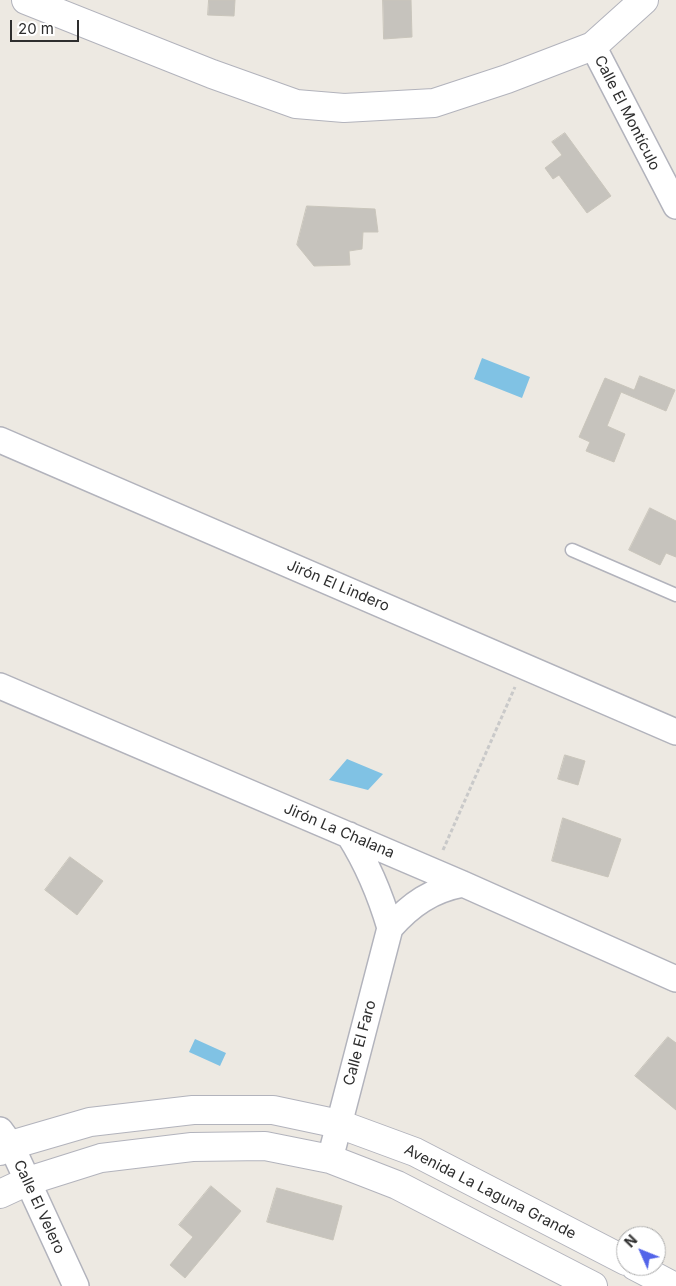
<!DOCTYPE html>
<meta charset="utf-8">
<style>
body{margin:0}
#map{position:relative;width:676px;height:1286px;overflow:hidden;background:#ede9e2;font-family:Inter,sans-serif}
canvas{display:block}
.north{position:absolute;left:616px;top:1226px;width:50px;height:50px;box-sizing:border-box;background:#fff;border:1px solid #ababab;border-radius:50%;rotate:314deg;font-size:14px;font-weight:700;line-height:20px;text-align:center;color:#2e2e2e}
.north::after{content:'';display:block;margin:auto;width:18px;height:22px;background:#5364e9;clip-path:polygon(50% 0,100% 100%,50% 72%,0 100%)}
.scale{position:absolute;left:10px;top:20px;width:69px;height:22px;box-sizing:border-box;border:2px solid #2e2e2e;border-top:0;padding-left:6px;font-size:15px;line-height:18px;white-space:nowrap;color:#2e2e2e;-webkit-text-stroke:4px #fff;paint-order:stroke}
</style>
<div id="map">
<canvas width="676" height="1286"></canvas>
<div class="north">N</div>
<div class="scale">20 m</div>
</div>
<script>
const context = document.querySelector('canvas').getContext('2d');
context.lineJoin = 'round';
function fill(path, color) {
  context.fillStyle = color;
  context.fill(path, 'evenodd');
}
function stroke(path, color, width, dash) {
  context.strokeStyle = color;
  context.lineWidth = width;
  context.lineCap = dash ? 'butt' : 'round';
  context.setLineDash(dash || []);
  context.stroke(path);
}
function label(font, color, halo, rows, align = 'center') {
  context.font = font + ' Inter,sans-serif';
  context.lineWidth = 4;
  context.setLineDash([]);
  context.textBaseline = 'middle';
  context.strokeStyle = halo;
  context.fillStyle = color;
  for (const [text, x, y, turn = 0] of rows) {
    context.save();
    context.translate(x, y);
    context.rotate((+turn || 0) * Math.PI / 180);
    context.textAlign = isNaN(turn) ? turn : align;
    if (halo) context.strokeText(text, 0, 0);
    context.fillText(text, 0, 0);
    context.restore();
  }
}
const water = new Path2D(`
 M482,358L530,377L522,398L474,379Z
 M347,759L383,774L368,790L329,780Z
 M195,1039L226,1053L220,1066L189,1052Z`);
const building = new Path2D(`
 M209,0H235L234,16L208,15Z
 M383,0H411L412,37L384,39Z
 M565,133L611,196L587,213L559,175L553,179L545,168L562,155L552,142Z
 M307,206L375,209L378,232H363L362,249L349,251L350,265L314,266L297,245Z
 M640,376L675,390L666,411L621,392L607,426L625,434L614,462L586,451L590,442L579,437L605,378L634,390Z
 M650,508L676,521V557L666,553L660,565L629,550Z
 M565,755L585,761L578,785L558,779Z
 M563,818L621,839L608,877L552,861Z
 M70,857L103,881L77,915L45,890Z
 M668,1037L676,1043V1110L635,1076Z
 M211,1186L241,1211L185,1278L170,1265L193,1237L179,1225Z
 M277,1188L342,1206L333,1240L267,1222Z`);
const path = new Path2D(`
 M443,850L515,687`);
const service = new Path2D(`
 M572,550L676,595`);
const minor = new Path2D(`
 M593,46L676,206
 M0,440L676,732
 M0,686L463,884L676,979
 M349,835C368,865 380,894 390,928
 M0,1130L11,1145L76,1286
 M330,1159L390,928C411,904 432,890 463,884`);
const tertiary = new Path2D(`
 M26,0L212,74L296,104L344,108L434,103L507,79L593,46L644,0
 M0,1151L11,1145L90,1122L193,1110H273L339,1124L415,1152L626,1261
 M0,1194L28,1181L101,1158L192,1147L265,1146L330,1159L397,1185L593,1286
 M635,1266L673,1286`);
const streetNames = [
 ["Calle El Montículo",627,113,63],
 ["Jirón El Lindero",338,586,23],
 ["Jirón La Chalana",339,831,23],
 ["Calle El Faro",360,1043,-75],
 ["Avenida La Laguna Grande",490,1192,27],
 ["Calle El Velero",39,1207,65]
];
fill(water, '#80c2e4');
fill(building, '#c6c3bd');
stroke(building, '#c9c5bb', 1);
stroke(service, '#b2b3bc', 15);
stroke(minor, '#b2b3bc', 28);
stroke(tertiary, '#b2b3bc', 30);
stroke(path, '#c9c9c9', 3, [4, 2.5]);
stroke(service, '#fff', 12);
stroke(minor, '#fff', 25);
stroke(tertiary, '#fff', 28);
label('15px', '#2e2e2e', '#fff', streetNames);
</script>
